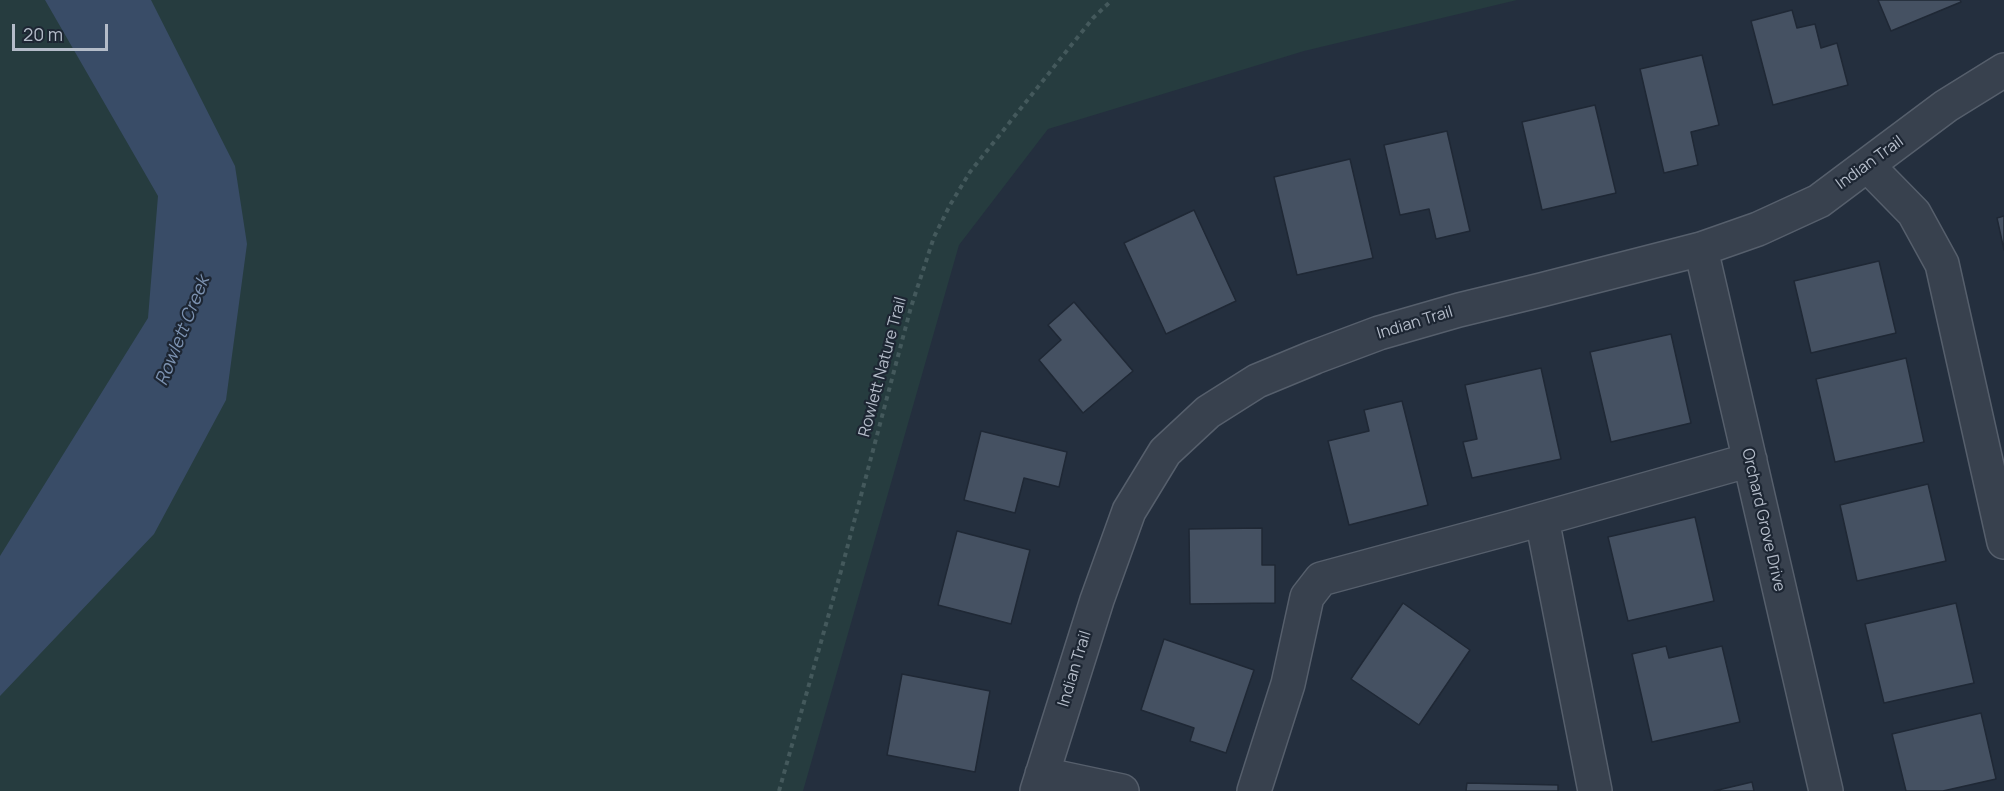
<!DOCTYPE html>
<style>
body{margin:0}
#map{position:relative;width:2004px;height:791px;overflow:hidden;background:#242f3e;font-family:Manrope,sans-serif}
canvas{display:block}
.scale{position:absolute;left:12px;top:24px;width:96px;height:27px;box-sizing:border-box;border:3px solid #b4bcc9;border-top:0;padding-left:8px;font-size:18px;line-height:21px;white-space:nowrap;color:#b4bcc9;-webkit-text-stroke:4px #1d2633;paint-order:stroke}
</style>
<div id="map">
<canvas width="2004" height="791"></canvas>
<div class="scale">20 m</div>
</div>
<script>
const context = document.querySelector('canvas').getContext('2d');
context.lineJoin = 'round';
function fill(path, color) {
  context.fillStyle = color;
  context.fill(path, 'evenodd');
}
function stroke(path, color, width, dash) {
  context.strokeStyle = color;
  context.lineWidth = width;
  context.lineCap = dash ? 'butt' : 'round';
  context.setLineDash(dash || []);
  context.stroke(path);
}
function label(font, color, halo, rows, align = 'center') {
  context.font = font + ' Manrope,sans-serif';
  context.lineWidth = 4.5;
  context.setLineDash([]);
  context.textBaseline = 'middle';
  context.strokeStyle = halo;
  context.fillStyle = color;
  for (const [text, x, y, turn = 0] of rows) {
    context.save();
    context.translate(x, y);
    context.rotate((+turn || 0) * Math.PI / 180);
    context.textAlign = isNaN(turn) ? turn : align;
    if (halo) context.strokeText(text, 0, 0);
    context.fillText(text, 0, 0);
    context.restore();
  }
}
const green = new Path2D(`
 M0,0H1517L1304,51L1048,129L959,245L803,791H0Z`);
const water = new Path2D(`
 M45,0H151L235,166L247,244L226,400L154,534L0,696V556L148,318L158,196Z`);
const building = new Path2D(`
 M1878,0H1960L1961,2L1891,31Z
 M1792,10L1797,28L1815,24L1821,48L1837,43L1848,85L1773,105L1751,21Z
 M1702,55L1719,125L1691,132L1698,165L1664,173L1640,69Z
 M1595,105L1616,193L1542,210L1522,122Z
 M1447,131L1470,231L1436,239L1429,209L1400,215L1384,145Z
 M1350,159L1373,258L1297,275L1274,177Z
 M1194,210L1236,301L1166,334L1124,243Z
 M2004,216V250L1997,218Z
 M1879,261L1896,333L1811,353L1794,281Z
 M1074,302L1133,371L1083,413L1039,360L1061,340L1048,325Z
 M1671,334L1691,423L1611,442L1590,352Z
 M1906,358L1924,442L1835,462L1816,379Z
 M1541,368L1561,459L1472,478L1463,442L1477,439L1465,385Z
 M1402,401L1428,505L1349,525L1328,441L1369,431L1364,410Z
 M981,431L1067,452L1059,487L1024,478L1015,513L964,500Z
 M1928,484L1946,561L1857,581L1840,505Z
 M1695,517L1714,601L1628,621L1608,537Z
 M1262,528V565H1275V603L1190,604L1189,529Z
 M957,531L1030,550L1011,624L938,605Z
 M1403,603L1470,650L1419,725L1351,679Z
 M1956,603L1974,683L1884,703L1865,624Z
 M1164,639L1254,670L1226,753L1190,741L1194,728L1141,710Z
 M1666,646L1669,658L1722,646L1740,722L1652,742L1632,654Z
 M902,674L990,691L975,772L887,755Z
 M1981,713L1996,779L1943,791H1906L1892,734Z
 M1752,782L1754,791H1714Z
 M1467,783L1558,785V791H1466Z`);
const path = new Path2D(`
 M779,791L841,571L911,307L934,237L950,205L970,172L1093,18L1112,0`);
const minor = new Path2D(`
 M1867,165L1914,213L1942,264L2004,542
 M1701,249L1826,791
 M1542,519L1595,791
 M1042,774L1122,791
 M1037,791L1097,600L1129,511L1165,452L1208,412L1257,381L1315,357L1379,333L1459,310L1541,290L1701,249L1758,229L1819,201L1946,106L2004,70
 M1254,791L1288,684L1307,597L1321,579L1513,527L1750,460`);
const streetNames = [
 ["Indian Trail",1870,163,-36],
 ["Indian Trail",1415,323,-17],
 ["Rowlett Nature Trail",883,367,-75],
 ["Orchard Grove Drive",1763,520,77],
 ["Indian Trail",1075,669,-73]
];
const waterNames = [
 ["Rowlett Creek",183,331,-68]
];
fill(green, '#263c3f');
fill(water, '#394c67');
fill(building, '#455162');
stroke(building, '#1f2835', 1.5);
stroke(minor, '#565f6c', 36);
stroke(path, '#44595c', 4, [4.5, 4.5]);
stroke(minor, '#38414e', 33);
label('16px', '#b4bcc9', '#1d2633', streetNames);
label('italic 18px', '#7c92b1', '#1d2633', waterNames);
</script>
